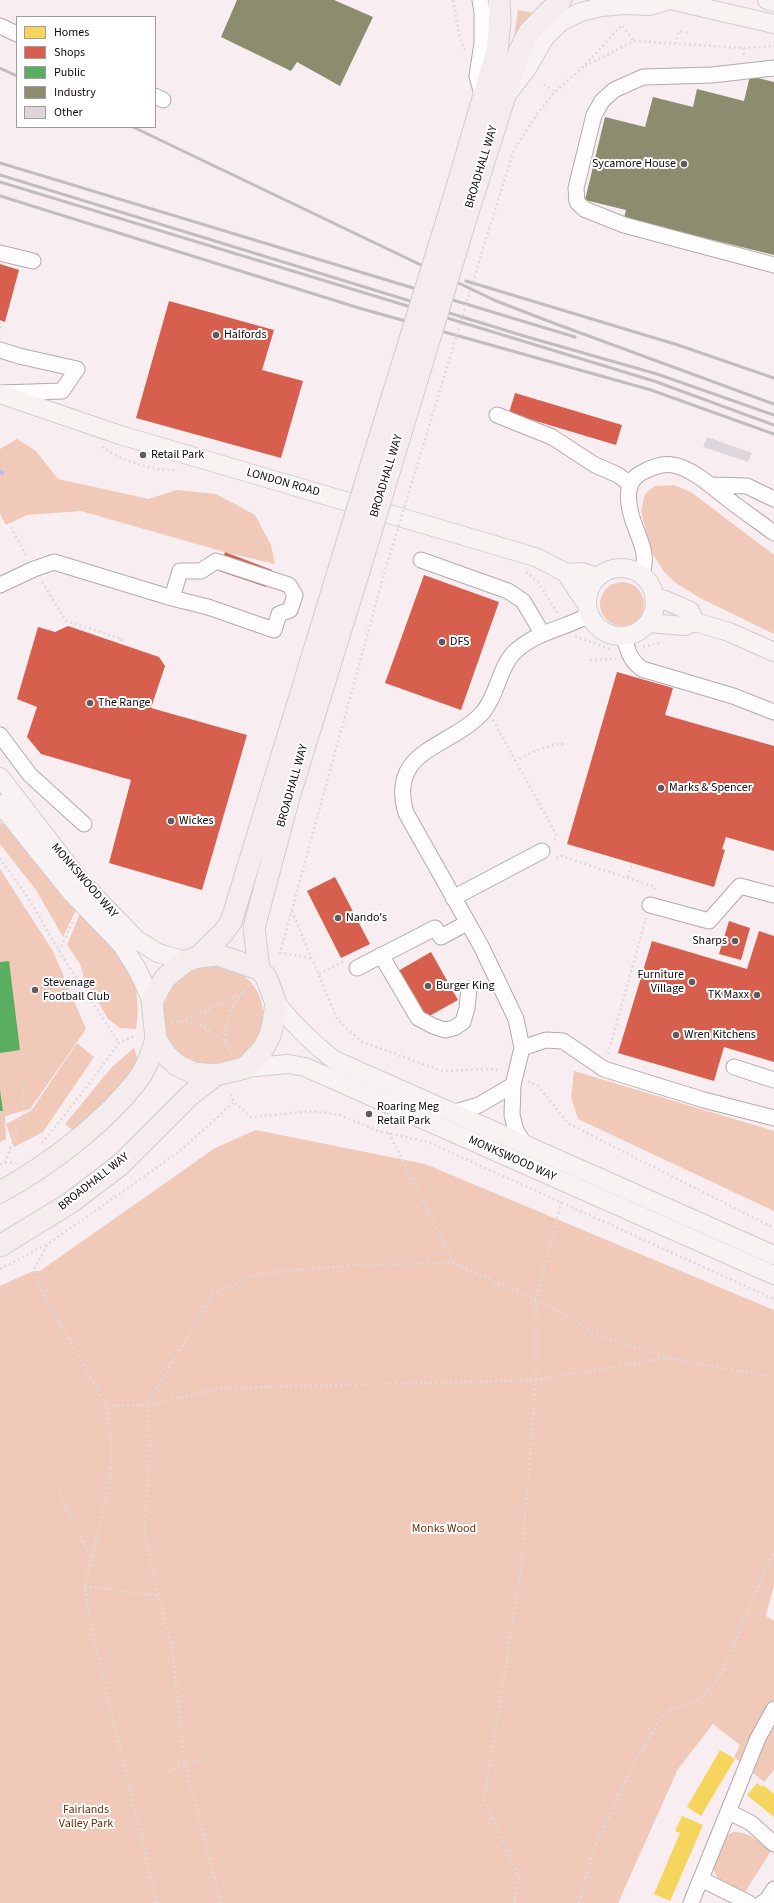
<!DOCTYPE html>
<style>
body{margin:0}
#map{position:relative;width:774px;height:1903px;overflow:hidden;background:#f8edf1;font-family:"Source Sans 3",sans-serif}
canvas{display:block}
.legend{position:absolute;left:16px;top:16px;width:140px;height:112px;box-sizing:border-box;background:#fff;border:1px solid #a09d9e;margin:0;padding:5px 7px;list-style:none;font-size:12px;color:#11090d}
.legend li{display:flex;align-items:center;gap:8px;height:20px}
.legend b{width:20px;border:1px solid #a09d9e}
</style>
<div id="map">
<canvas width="774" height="1903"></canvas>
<ul class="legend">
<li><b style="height:11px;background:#f6d55c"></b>Homes</li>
<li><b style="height:11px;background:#d6604d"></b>Shops</li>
<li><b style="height:11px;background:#5aae61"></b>Public</li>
<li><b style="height:11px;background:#8c8c6e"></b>Industry</li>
<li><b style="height:11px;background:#dfd6dc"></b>Other</li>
</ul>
</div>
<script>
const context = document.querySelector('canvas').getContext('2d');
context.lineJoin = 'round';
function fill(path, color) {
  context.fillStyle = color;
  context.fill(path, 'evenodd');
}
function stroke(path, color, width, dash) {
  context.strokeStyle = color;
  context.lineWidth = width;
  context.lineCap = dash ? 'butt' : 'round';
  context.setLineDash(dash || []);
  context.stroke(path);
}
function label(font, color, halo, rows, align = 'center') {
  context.font = font + ' "Source Sans 3",sans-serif';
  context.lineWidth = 4;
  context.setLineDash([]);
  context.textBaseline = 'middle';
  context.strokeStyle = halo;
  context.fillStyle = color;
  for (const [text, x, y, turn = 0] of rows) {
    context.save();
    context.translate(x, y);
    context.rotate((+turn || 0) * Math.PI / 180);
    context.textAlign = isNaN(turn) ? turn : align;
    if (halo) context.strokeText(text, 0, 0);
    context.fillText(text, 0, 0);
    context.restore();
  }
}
const green = new Path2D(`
 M518,10L534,13L514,37Z
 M17,439L36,451L58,479L149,499L177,490L216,494L255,515L271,545L275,564L225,552L81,511L27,515L6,525L0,514V449Z
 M674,485L691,492L774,555V634L702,599L677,584L664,572L651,551L641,511L645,494L655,486Z
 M600 604a22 22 0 1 1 44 0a22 22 0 1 1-44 0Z
 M0,823L4,824L76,910L63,937L36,890L0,844Z
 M0,869L53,951L86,1029L30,1109L5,1116L6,1139L0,1142Z
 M81,911C118,947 145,974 136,1029L120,1028L108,1019L85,980L80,964L67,945Z
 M163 1015a50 50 0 1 1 100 0a50 50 0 1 1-100 0Z
 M77,1043L94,1057L43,1132L14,1147L6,1124L31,1111Z
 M134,1048L138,1060L132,1077L74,1131L65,1124L112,1067Z
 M574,1071L774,1131V1211L578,1119L571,1097Z
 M256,1130L425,1164L774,1310V1585L766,1616L774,1621V1770L764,1782L734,1757L740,1745L713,1724L678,1769L618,1903H0V1286L33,1271H40L215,1148Z
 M733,1832C750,1832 758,1841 771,1851L743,1895C729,1887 715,1881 712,1864L724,1837Z`);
const homes = new Path2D(`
 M720,1750L735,1759L701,1816L687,1807Z
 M757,1783L762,1787L763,1785L774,1794V1817L747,1795Z
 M682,1816L703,1825L670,1901L654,1894L680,1833L675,1831Z`);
const shops = new Path2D(`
 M0,264L19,270L5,322L0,320Z
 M169,301L274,330L262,370L303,381L281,458L136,418Z
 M515,393L622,425L616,445L509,413Z
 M225,552L272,570L266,587L219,571Z
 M424,575L499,602L461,710L385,683Z
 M68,626L159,657L165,666L151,708L247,735L202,890L109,863L131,780L41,754L27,737L37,707L17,699L38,627L55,632Z
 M617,672L673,688L665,715L774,746V851L726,837L722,849L725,850L714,887L567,844Z
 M335,877L370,944L341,958L307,891Z
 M729,921L750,928L741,960L719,954Z
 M759,931L774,936V1062L724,1047L714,1081L618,1053L652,941L747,969Z
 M431,952L458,1000L424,1019L398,971Z`);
const public = new Path2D(`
 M9,961L20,1050L0,1053V962Z
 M0,1090L3,1111H0Z`);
const industry = new Path2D(`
 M237,0H334L373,17L340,86L297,62L291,71L221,37Z
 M750,76L774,82V255L624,218L626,210L585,200L605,117L645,127L653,97L693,107L697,89L744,101Z`);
const stream = new Path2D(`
 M0,472L2,473`);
const building = new Path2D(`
 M707,437L752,453L748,462L703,447Z`);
const path = new Path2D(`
 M453,0L460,38L465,50
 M675,44L679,31L690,33
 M743,48L744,58
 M585,66L634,41L743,48L774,46
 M544,84L555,92
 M489,229L514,150L537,114L555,92L583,67L622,25L634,41
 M0,327L3,328
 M102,447C123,461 152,471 178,470
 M11,527L27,557
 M526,572L538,582L558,614
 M42,582L66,621L122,639L120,644
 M575,636L612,650
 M643,647L663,642
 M590,660L616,659
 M493,720L556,834L554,843
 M515,761C530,753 550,743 566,744
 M0,858L32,904L59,951L119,1043
 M556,858L561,856L655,887L654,892
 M628,877L632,863
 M292,911L337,1019L362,1042L442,1071L492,1069L501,1071
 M59,951L74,919
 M311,958L280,953L384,574
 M319,974L345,961
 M186,1020L241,994
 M171,1023L186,1020L203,1026L226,1043
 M608,1054L646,918
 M231,1055C230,1051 227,1047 226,1043C222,1023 236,999 249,985
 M528,1081L538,1086L569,1124L774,1228
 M231,1094L234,1102L251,1117L311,1111L340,1115L378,1131L428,1142L774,1299
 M389,1133L454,1263
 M42,1143L86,1088L119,1043L134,1036
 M5,1163L24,1111L23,1082
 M0,1164L15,1162
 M561,1202L536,1300L550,1306L594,1333L668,1358L774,1377
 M0,1269L47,1244
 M107,1406L147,1405L221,1388L536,1380L668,1358
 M59,1491L91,1558
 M85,1586L159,1596
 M169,1771L185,1764L208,1759
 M157,1903L91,1626L85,1586L110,1481L112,1445L107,1406L49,1305L33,1271L48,1244L180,1151L234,1102
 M221,1903L185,1764L172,1648L144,1534L150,1445L147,1405L213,1294L257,1274L352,1265L454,1263L536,1300V1380L521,1570L484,1800L519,1877L514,1903
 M579,1903L593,1851L633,1766L663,1714L701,1699L722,1673L766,1568L774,1554`);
const minor = new Path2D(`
 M480,0L482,12V43L477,76L483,98
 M0,26L17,34
 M774,68L712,75L643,77L614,90L602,101L594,115L576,188L577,202L584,209L624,225L774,265
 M155,96L163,100
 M0,253L33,261
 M0,350L19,356L77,369L62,391L1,393
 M497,415L552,437L595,465L618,475L630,484
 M712,485L747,486L774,499
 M421,560L508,591L523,601L542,633
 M641,575C651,553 636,535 631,514C627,499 626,481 641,473C650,468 663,463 673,465C694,468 720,494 737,506C749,515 762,524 774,533
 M0,585L34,569L54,562L172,598L208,607L274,630L279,614L290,610L295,595L289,585L216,561L201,571H180L172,598
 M624,636C628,651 629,659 642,669L733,696L774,712
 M0,735L30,775L84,824
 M453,898L542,851
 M650,905L709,921L740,886L774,895
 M381,955L418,1018L433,1026L445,1030L454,1028L463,1022L467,1008L469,989
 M357,968L435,928L441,937L467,923
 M522,1048L546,1040L563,1041L604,1069L704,1100L774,1118
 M734,1067L774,1080
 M452,1113L479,1105L513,1085
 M526,1146L516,1131L512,1115L513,1085L522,1048L516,1019L481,946L406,813C387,748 452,748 483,712C499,693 499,664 518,649C539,631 566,628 589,615
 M729,1812L751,1823L774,1844
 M701,1879L749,1903
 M691,1903L758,1738L774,1709
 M762,1903L767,1900L774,1889`);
const major = new Path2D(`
 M670,0L774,24
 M767,0L774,2
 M508,93L526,70L545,37L562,21L581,12L601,7L625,5L650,6L669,0
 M0,394L120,435L515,551L538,558L566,573L582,572L597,577
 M587 602a34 34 0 1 1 68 0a34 34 0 1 1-68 0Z
 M566,573L578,592L587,604
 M654,599L665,600L690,611L695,622
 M648,623L685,626L695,622L729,632L774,652
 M0,777L82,883L137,940L158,953L186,961
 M0,804L71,892L122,945L137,969L152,1001
 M276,1003C294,1025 312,1043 334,1060L774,1255
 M245,1068L288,1064L305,1067L774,1275`);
const highway = new Path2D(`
 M451,207L497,51L500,21L499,0
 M468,212L519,52L529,32L561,0
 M218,955L259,969L266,977L276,1003L273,1023L270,1036L263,1049L245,1068L216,1075L193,1073L177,1065L166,1055L156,1039L152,1001L165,978L186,961L198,957Z
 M198,957L223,933L231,922L341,562
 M259,969L254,928L289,797L360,568
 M0,1192C48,1166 106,1122 139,1078C147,1067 152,1053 156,1039
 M0,1246L70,1203L120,1165L189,1096L216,1075`);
const rail = new Path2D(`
 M0,68L17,76
 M133,127L494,300L548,321L774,404
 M0,163L575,337
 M0,175L524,336L657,374L774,415
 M0,182L654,381L774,425
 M0,196L359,308L651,390L774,434
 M466,281L678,345L774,378`);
const pathBridge = new Path2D(`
 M384,574L489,229`);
const highwayBridge = new Path2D(`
 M341,562L451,207
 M360,568L468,212`);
const markers = [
 [684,164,4,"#62595d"],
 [216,335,4,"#62595d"],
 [143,455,4,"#62595d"],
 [442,642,4,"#62595d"],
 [90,703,4,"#62595d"],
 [661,788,4,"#62595d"],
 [171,821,4,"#62595d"],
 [338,918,4,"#62595d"],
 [735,941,4,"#62595d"],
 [692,982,4,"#62595d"],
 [428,986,4,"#62595d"],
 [35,990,4,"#62595d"],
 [757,995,4,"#62595d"],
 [676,1035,4,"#62595d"],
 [369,1114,4,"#62595d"]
];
const poiNames = [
 ["Sycamore House",676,164,"right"],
 ["Halfords",224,335],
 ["Retail Park",151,455],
 ["DFS",450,642],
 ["The Range",98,703],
 ["Marks & Spencer",669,788],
 ["Wickes",179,821],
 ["Nando's",346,918],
 ["Sharps",727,941,"right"],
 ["Furniture",684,975,"right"],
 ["Village",684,989,"right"],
 ["Stevenage",43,983],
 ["Football Club",43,997],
 ["Burger King",436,986],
 ["TK Maxx",749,995,"right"],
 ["Wren Kitchens",684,1035],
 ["Roaring Meg",377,1107],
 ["Retail Park",377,1121]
];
const streetNames = [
 ["BROADHALL WAY",482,167,-73],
 ["BROADHALL WAY",387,476,-73],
 ["LONDON ROAD",283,483,16],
 ["BROADHALL WAY",293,786,-74],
 ["MONKSWOOD WAY",84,881,49],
 ["MONKSWOOD WAY",512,1159,24],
 ["BROADHALL WAY",94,1182,-38]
];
const parkNames = [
 ["Monks Wood",444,1529],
 ["Fairlands",86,1810],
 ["Valley Park",86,1824]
];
fill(green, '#f0c9b8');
fill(homes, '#f6d55c');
fill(shops, '#d6604d');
fill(public, '#5aae61');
fill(industry, '#8c8c6e');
stroke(stream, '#c6b6f7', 4.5);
fill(building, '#dfd6dc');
stroke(minor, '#b3aaad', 17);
stroke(major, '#d2cccf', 20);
stroke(highway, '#d2cccf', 23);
stroke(path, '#dedadc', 2.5, [2, 3]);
stroke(minor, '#fefcfd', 15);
stroke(major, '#f8f2f3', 18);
stroke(highway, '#f4eced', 21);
stroke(rail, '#c1bdbf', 3);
stroke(highwayBridge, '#d2cccf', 23, []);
stroke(pathBridge, '#dedadc', 2.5, [2, 3]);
stroke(highwayBridge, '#f4eced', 21);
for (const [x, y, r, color] of markers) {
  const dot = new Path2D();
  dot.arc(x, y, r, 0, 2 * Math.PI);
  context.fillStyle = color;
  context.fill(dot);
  stroke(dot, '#fff', 1.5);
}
label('12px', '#11090d', '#fff', poiNames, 'left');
label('12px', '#11090d', '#fff', streetNames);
label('12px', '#692f06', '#fff', parkNames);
</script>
